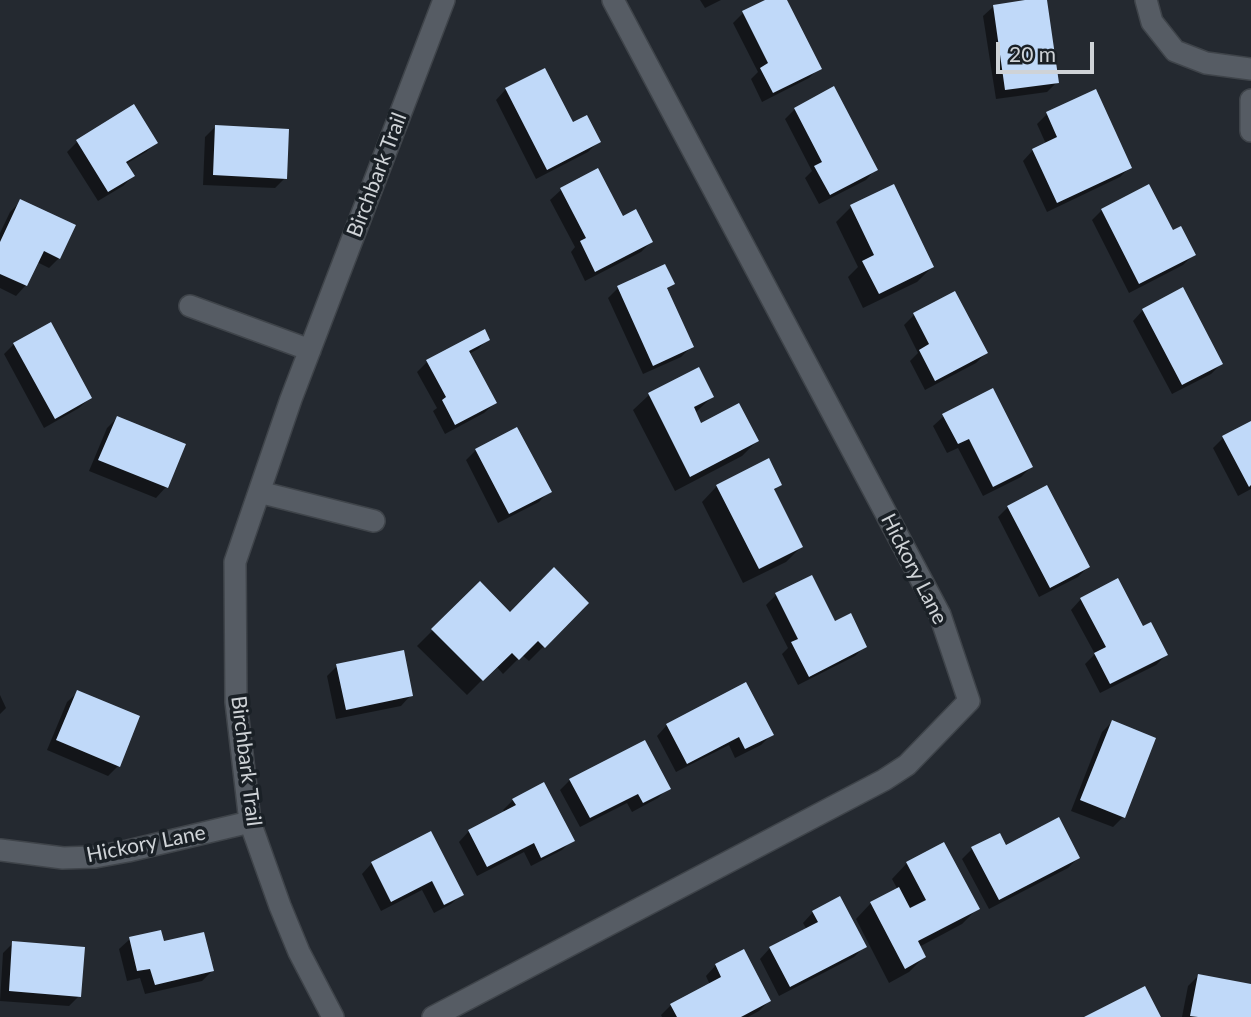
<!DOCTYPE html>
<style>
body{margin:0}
#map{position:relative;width:1251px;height:1017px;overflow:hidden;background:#242930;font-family:Lato,sans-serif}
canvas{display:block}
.scale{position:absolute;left:996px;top:42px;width:98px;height:32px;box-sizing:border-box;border:4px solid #cfd3d7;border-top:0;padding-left:9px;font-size:21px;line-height:24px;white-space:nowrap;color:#cfd3d7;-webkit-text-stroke:5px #1a2026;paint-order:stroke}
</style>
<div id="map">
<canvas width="1251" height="1017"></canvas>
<div class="scale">20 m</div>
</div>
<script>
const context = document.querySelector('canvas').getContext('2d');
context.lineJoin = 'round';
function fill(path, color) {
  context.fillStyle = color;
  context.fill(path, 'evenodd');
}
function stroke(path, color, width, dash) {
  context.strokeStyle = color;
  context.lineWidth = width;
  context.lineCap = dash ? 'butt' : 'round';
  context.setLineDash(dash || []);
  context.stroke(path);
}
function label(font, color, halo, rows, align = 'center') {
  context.font = font + ' Lato,sans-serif';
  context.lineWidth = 7;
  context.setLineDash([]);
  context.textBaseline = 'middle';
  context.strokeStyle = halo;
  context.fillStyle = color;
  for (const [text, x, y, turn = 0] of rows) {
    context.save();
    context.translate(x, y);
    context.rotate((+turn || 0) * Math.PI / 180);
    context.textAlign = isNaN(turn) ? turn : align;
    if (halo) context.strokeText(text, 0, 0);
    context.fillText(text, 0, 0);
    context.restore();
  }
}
const shadow = new Path2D(`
 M700,0H721L705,8Z
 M769,0H785L819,68L809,78L762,102L751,79L758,72L733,23L743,13Z
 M1038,0H1045L1057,82L1047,92L996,99L983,16L994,6Z
 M506,89L572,125L598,142L588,152L536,179L496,100Z
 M795,109L876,169L866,180L819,204L805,178L812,171L785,119Z
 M1047,114L1130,167L1120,177L1047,212L1023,161L1033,150L1046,144L1037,124Z
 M215,127L285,178L275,188L203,185L205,137Z
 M77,142H156L146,152L126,164L133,176L123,186L98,201L67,152Z
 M598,170L622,218L651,242L641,252L585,281L571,252L575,247L550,200L561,190Z
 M893,186L932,267L917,282L863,308L848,277L858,267L836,222L851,207Z
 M20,202L59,258L49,268L37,262L26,285L16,296L0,288V233L10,212Z
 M1102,210L1172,232L1193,255L1183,265L1129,293L1092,220Z
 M664,266L673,284L666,290L692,346L681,357L643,374L608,298L618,288Z
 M1143,310L1221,364L1211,374L1172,394L1133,321Z
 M914,315L986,353L976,363L925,390L910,361L918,353L904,325Z
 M488,339L478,349L469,354L495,403L484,413L445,434L433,411L437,408L417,372L427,362Z
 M14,344L90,398L79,408L44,428L4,354Z
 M698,369L712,397L695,413L701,425L757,441L742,456L675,491L633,410L649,395Z
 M944,416L1031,467L1021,477L983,496L958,448L947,453L933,426Z
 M117,418L184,445L166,487L156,498L89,471L107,428Z
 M1251,423V489L1238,496L1213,448L1223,438Z
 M476,450L549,491L539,502L498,523L466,460Z
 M780,484L773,492L801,547L786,562L743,583L702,502L717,486Z
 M1008,507L1088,567L1078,577L1039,597L998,517Z
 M480,583L510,614L587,603L529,661L522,655L503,674L496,666L467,695L417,646Z
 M776,595L834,624L865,646L855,656L798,685L782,654L788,648L766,605Z
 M1081,599L1166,655L1156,665L1100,693L1085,664L1095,654L1071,610Z
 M337,666L411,695L401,706L336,719L327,676Z
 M78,692L118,766L108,776L47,750L67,702Z
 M0,695L6,708L0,714Z
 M1112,722L1123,817L1113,827L1071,811L1102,732Z
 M667,725L772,734L761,745L735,758L729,745L676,772L657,736Z
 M570,780L668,788L658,798L632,812L627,803L580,827L560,790Z
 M513,800L572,840L562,850L531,866L524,852L477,876L459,842L469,831L505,813L503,810Z
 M430,834L462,894L451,904L434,913L422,890L381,911L362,874L372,863Z
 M1005,847L1078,858L1068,868L989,909L962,859L972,849Z
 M907,863L977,909L962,924L919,947L924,957L909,972L889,983L856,919L871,903L898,890L892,879Z
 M813,912L865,946L854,957L779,996L760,959L770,948L807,930L803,923Z
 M130,939L162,943L212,971L202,981L145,994L140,978L127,981L119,949Z
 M13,943L79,996L69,1006L0,1001L3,953Z
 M716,965L769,1001L759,1011L748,1017H662L661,1015L671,1005L710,985L706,976Z
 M1198,976L1251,985V1017H1182L1188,986Z`);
const building = new Path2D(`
 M765,0H787L822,69L773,93L760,68L768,63L742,11Z
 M1025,0H1047L1059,83L1005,90L993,5Z
 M545,68L573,122L587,115L601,142L547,170L505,88Z
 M834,86L878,170L830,195L814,166L822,162L794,108Z
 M1096,89L1132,168L1057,203L1032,149L1057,137L1046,112Z
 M134,104L158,143L126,162L135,176L108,192L76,140Z
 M215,125L289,129L287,179L213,175Z
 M598,168L623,216L636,209L653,242L595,272L580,241L586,238L560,188Z
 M894,184L934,267L879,294L862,261L874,255L850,205Z
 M1149,184L1173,230L1181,226L1196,255L1139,284L1101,209Z
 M20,199L76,225L60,259L44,251L27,286L0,274V242Z
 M665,264L675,284L667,288L694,347L653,366L617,286Z
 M1183,287L1223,364L1182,385L1142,309Z
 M955,291L988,353L935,381L919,350L929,344L913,313Z
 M51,322L92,398L55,419L13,343Z
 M485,329L490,340L469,351L497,403L455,425L442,400L446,397L426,360Z
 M699,367L714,397L694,407L701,423L739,403L759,441L690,477L648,393Z
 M993,388L1033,467L993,487L969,439L958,444L942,414Z
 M117,416L186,444L168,488L98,460Z
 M1251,421V485L1249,487L1222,436Z
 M517,427L552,492L509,514L475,449Z
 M769,458L782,485L774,489L803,547L759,569L716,485Z
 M1047,485L1090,567L1050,588L1007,506Z
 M554,567L589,603L545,648L538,641L519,660L512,653L483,681L431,629L480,581L510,612Z
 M812,575L835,621L851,613L867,647L809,677L791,642L798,639L775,593Z
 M1118,578L1143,626L1151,622L1168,655L1110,684L1094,653L1106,647L1080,598Z
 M404,650L413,696L346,710L336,664Z
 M746,682L774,735L745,749L739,737L687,764L666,724Z
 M77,690L140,716L120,767L56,740Z
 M1112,720L1156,738L1125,818L1080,800Z
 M645,740L671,789L643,803L638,794L590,818L569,779Z
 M544,782L575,841L541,858L534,843L487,867L468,830L516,805L512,799Z
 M1059,817L1080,858L999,900L971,847L1000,833L1006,845Z
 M431,831L464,895L444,905L432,881L391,902L371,862Z
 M944,842L980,909L918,941L926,957L905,969L870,902L899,887L910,908L926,900L906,862Z
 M840,896L867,947L790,987L769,947L818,922L812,911Z
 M161,930L164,941L204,932L214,971L155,985L150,969L137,971L129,937Z
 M12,941L85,947L81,997L9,991Z
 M744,949L771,1001L741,1017H677L670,1004L721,977L715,964Z
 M1198,974L1251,984V1017H1198L1190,1016Z
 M1145,986L1161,1017H1084Z`);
const street = new Path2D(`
 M1146,0L1152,22L1175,51L1206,63L1251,69
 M1251,100V131
 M190,306L310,350
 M259,492L374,521
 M0,850L63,858L95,857L128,851L250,822
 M333,1017L299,952L280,906L250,822L236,702L235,562L291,399L444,0
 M433,1017L884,780L907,765L969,701L940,615L613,0`);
const streetNames = [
 ["Birchbark Trail",377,175,-69],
 ["Hickory Lane",914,569,63],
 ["Birchbark Trail",246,761,83],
 ["Hickory Lane",146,844,-11]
];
fill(shadow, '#0007');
fill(building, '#c0d9f9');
stroke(street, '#3f444a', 24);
stroke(street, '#565c64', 21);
label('21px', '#cfd3d7', '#1a2026', streetNames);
</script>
